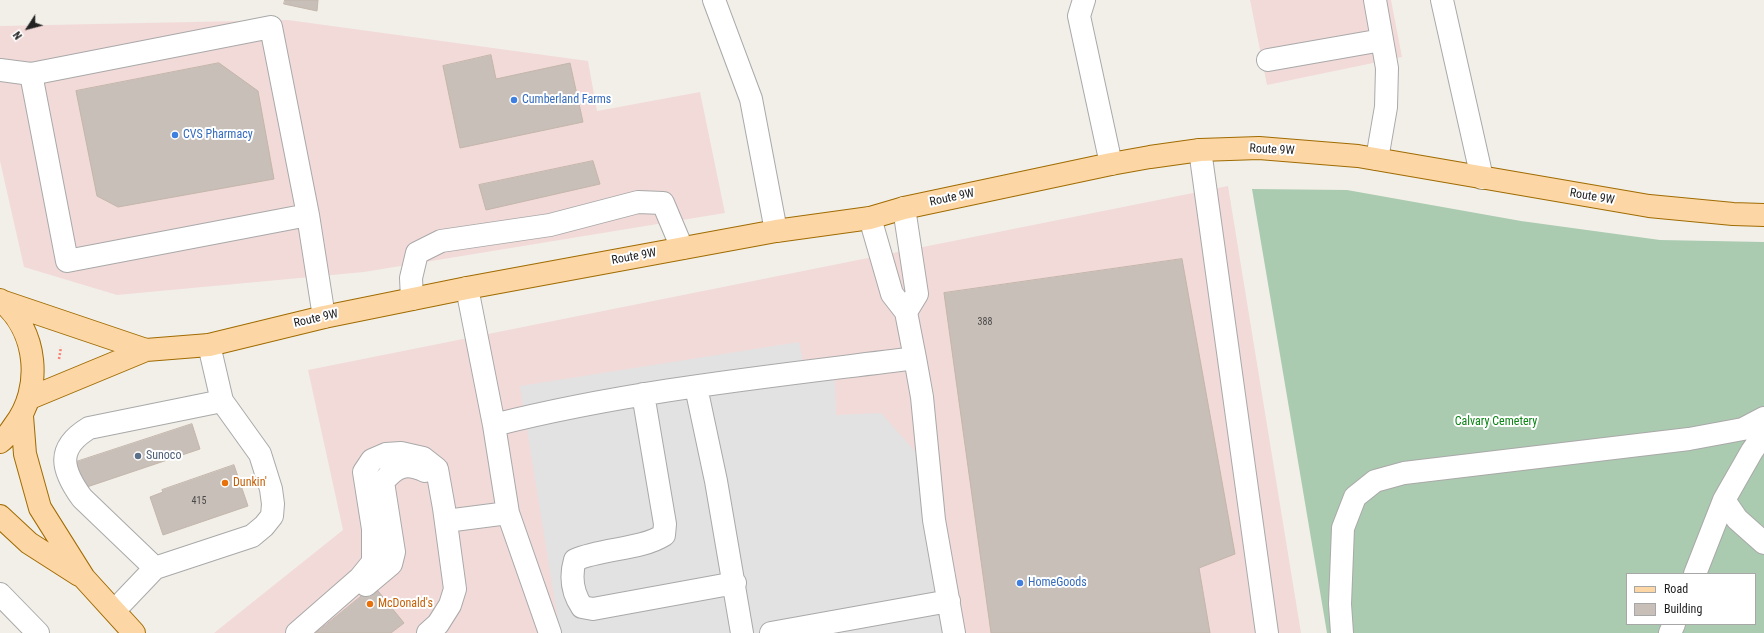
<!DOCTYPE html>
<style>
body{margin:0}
#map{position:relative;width:1764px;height:633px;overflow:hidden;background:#f2efe9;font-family:"Roboto Condensed",sans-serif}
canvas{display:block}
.legend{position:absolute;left:1626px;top:573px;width:130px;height:52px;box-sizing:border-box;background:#fff;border:1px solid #a7a7a7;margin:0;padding:5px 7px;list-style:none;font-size:12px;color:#222}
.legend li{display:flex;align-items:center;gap:8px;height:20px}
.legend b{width:20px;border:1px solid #a7a7a7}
.north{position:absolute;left:8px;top:8px;width:40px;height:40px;-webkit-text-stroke:3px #fff;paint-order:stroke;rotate:234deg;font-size:11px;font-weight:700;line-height:16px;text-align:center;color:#222}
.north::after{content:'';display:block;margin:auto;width:14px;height:18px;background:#222;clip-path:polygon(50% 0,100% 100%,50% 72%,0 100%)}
</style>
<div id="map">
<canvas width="1764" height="633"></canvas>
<ul class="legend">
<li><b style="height:5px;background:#fcd6a4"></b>Road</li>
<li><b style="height:11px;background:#c7bfb8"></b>Building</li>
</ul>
<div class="north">N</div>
</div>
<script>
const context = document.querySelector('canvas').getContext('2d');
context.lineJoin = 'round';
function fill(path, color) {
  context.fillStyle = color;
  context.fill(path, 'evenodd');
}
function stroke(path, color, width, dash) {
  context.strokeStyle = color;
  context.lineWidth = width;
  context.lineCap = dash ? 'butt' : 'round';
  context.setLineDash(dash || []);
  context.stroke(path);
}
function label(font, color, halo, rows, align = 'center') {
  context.font = font + ' "Roboto Condensed",sans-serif';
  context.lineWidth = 4;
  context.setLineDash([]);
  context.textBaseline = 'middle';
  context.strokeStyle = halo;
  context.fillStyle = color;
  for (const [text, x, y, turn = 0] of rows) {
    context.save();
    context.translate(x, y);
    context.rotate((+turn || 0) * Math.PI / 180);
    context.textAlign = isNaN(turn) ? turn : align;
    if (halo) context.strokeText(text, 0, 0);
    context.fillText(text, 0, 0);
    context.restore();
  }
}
const commercial = new Path2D(`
 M1250,0H1391L1402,57L1267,85Z
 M288,20L588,61L597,111L700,92L725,213L364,272L117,295L24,267L0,161V26Z
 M1228,186L1301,633H214L343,530L308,370Z`);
const cemetery = new Path2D(`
 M1252,189L1347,190L1521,221L1660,240L1764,242V633H1327ZM1627,574H1755V624H1627Z`);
const parking = new Path2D(`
 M799,342L804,367L834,362L836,415L881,413L921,458L947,633H560L520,386Z`);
const building = new Path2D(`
 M285,0H318L317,11L284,4Z
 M491,55L496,79L570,63L583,122L460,148L443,66Z
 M219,63L258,91L274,179L118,207L97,196L76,91Z
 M593,161L600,184L486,210L479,185Z
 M1182,259L1235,554L1199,568L1210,633H991L944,293Z
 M192,424L200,449L84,488L76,462Z
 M234,465L248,506L163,535L150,497L163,492L162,490Z
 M374,586L404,623L391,633H316Z`);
const path = new Path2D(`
 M59,359L61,347`);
const minor = new Path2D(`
 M714,0L751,99L776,231
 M1084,0L1079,16L1111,164
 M1375,0L1387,68L1386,107L1377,159
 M1442,0L1482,178
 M1268,60L1382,40
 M0,70L31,74L271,27L308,215L324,317
 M31,74L67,261L308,215
 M1200,150L1267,633
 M904,208L917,294L906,312
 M870,218L892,294L906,312L915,358L922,397L934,520L954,633
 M467,288L494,425L508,513L550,633
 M412,299L411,278L417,253L441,241L550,225L638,202L663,203L682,248
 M696,387L716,481L742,633
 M643,394L665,524L664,535C640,550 603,548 575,560C570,577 572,592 582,607L593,609L735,583
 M494,425C632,390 775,376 915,358
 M1724,500L1737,519L1764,543
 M446,521L508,513
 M155,568L82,498C61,469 56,448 89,428L222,401
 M1695,574L1724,500L1752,451L1764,434
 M366,585L391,564L394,552L383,482C396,466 406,462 425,471
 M0,594L38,633
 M115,610L155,568L252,536L264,526L272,516L273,504L271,489L260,454L222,401L209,345
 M297,633L360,578L373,562V529L364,472L372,460L386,454L401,453L423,458L437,469L444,508L455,589L450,605L438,624L428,633
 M771,633L949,601
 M1342,633L1340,604L1343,528L1355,497L1375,481L1404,473L1689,439L1743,429L1764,418
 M1670,633L1674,624`);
const major = new Path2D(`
 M0,300C38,330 43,389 14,426C10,432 6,438 0,442
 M4,302L146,350
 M30,398L146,350L209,345L324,317L467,288L776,231L870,218L904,208L1111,164L1150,157L1200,150L1259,148L1358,156L1649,206L1733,214L1764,215
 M22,416L25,454L40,508L84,578L134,633
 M0,516L29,543L79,575`);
const markers = [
 [514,100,4,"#3f7fe0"],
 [175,135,4,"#3f7fe0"],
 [138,456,4,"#5c6f8a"],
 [225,483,4,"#e8710a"],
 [1020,583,4,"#3f7fe0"],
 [370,604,4,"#e8710a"]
];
const numberNames = [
 ["388",985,322],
 ["415",199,501]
];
const shopNames = [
 ["Cumberland Farms",522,100],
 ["CVS Pharmacy",183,135],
 ["HomeGoods",1028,583]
];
const streetNames = [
 ["Route 9W",1272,150,3],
 ["Route 9W",1592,197,10],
 ["Route 9W",952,198,-12],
 ["Route 9W",634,257,-10],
 ["Route 9W",316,319,-13]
];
const parkNames = [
 ["Calvary Cemetery",1496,422]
];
const serviceNames = [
 ["Sunoco",146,456]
];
const foodNames = [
 ["Dunkin'",233,483],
 ["McDonald's",378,604]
];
fill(commercial, '#f2dad9');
fill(cemetery, '#aacbaf');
fill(parking, '#e2e2e2');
fill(building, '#c7bfb8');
stroke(building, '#c4b6ab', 1);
stroke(minor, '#a9a9a9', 24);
stroke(major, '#a06b00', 24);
stroke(path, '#fa8072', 2.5, [2, 2]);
stroke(minor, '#fff', 22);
stroke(major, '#fcd6a4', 22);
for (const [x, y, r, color] of markers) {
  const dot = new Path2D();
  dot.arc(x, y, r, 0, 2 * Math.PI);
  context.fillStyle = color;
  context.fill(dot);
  stroke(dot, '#fff', 1.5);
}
label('10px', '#4b4948', null, numberNames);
label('12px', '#366cbe', '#fff', shopNames, 'left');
label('12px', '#222', '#fff', streetNames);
label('12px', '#0c8416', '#fff', parkNames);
label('12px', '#4e5e75', '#fff', serviceNames, 'left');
label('12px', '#c56008', '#fff', foodNames, 'left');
</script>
